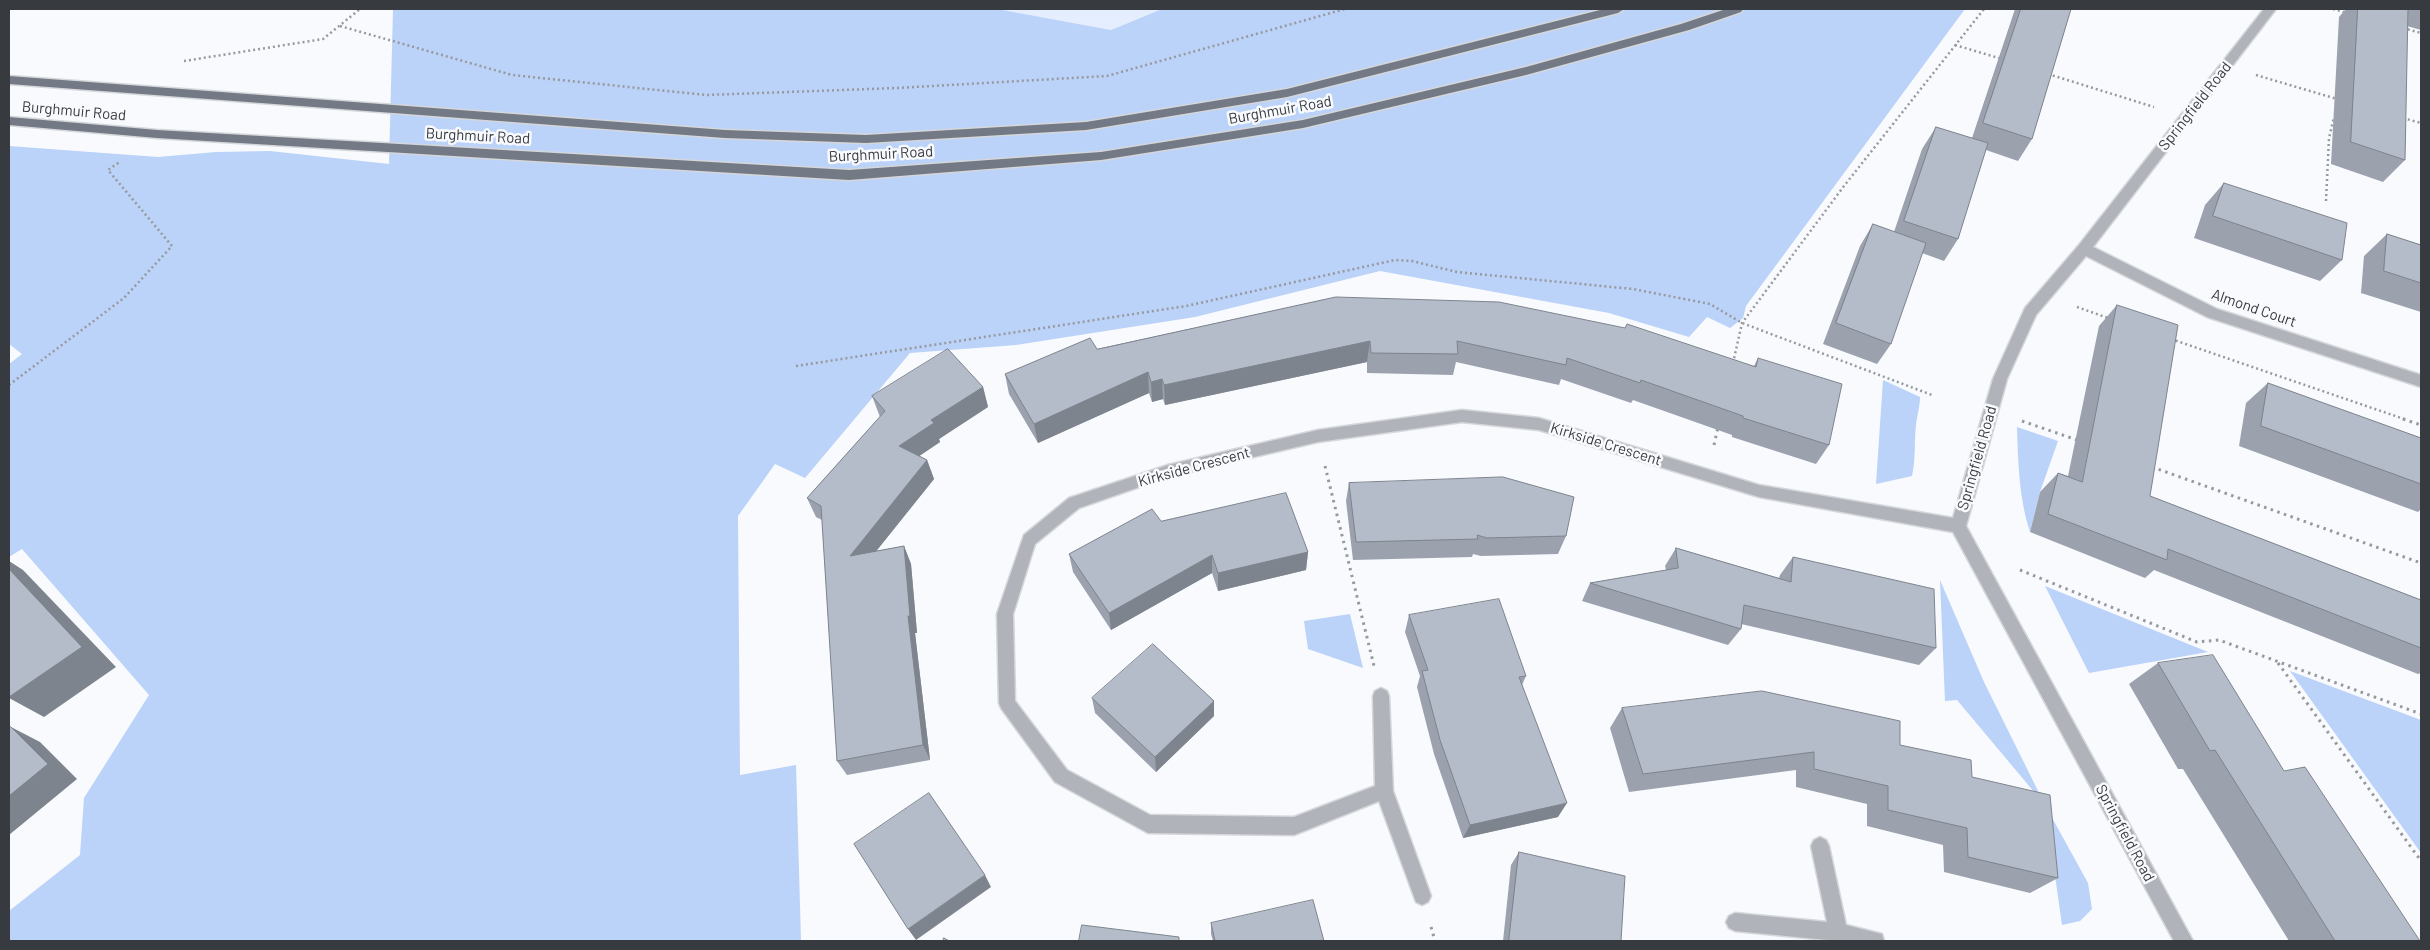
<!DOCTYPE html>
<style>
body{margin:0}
#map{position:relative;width:2430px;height:950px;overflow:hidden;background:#f8fafd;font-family:Barlow,sans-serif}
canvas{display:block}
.frame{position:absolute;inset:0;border:10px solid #373a3f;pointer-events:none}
</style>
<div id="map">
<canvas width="2430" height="950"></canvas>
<div class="frame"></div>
</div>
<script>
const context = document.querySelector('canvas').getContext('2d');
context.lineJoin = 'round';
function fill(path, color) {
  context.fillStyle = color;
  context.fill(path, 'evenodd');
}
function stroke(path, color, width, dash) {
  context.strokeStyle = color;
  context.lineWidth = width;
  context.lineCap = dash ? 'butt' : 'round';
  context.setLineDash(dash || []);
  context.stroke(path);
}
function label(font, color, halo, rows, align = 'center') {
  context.font = font + ' Barlow,sans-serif';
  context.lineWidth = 5;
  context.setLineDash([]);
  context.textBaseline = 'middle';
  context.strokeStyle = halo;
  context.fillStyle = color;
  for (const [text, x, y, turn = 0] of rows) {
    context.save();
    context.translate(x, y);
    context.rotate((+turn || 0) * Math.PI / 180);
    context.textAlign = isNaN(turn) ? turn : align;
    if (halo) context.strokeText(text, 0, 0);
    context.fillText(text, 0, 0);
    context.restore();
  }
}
const built = new Path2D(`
 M997,9H1162L1111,30Z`);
const green = new Path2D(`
 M393,9H997L1111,30L1162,9H1965L1746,306L1743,318L1730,328L1707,317L1689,337L1609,313L1380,271L1195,317L1016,345L910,353L805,478L775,464L738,516L740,775L796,765L801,941H9V911L80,855L84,798L149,695L22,549L9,557V364L22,354L9,344V146L158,157L216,152L270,151L389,164Z
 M1883,380L1920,397C1920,407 1917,415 1916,425C1914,442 1916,458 1912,476L1876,484Z
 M2017,427L2058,441L2040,492L2030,532C2019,499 2018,462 2017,427Z
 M1940,580L1984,682L2045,805L2088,883L2092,909L2080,921L2062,925L2045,805L1957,700L1945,701Z
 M2045,586L2208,652L2089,673Z
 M1350,614L1363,668L1308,649L1304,621Z
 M2290,671L2421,720V853Z`);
const pathFar1 = new Path2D(`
 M2333,9L2347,13
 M340,26L512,75L706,95L897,88L1107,76L1345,9
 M2403,28L2421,33
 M1955,45L2002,59
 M184,61L323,39L360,9
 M2048,74L2154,107
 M2256,75L2337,99
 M2403,118L2421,123
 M2326,201L2329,138L2334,117
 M2077,307L2111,319
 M2171,339L2407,420
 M1733,363L1742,323L1844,186L1984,9
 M796,366L1186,306L1395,260L1412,261L1457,272L1633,289L1710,304L1742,323L1932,395
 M9,385L124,298L172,246L108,170L121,161`);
const path = new Path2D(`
 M2403,419L2421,425
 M2022,421L2080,441
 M1714,445L1718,427
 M1325,466L1374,666
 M2152,467L2421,563
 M2020,570L2197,642L2219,640L2421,714
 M2278,663L2421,861
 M1431,927L1435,941`);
const street = new Path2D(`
 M2264,9H2276L2093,247L2217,309L2421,375V387L2207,317L2086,256L2036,315L2007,379L1966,526L2193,941H2174L1953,532L1759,497L1539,430L1462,422L1318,442L1168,477L1079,508L1035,544L1013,614L1015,701L1067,770L1150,815L1294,817L1375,786L1373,696L1375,691L1381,688L1387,691L1389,696L1393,791L1431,896L1428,902L1422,905L1416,902L1379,801L1294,835L1148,833L1055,782L1001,708L999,703L997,614L1024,535L1069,498L1168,465L1318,430L1462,410L1539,418L1759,485L1953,518L1993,379L2025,308L2079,245Z
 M1820,837L1826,840L1829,846L1846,925L1882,934L1884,941H1838L1735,931L1729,928L1726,922L1729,916L1735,913L1827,922L1811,846L1814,840Z`);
const primary = new Path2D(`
 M1604,9H1624L1618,13L1287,97L1086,130L866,143L725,138L9,84V76L725,130L866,135L1086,122L1287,89Z
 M1726,9H1743L1741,12L1689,30L1526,75L1303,128L1101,160L849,180L157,138L9,125V117L157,130L849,170L1101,152L1303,120L1526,67L1681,24Z`);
const wall = new Path2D(`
 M2015,9H2071L2032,139L2018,161L1986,150L1958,239L1944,261L1922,253L1891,344L1877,364L1823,344L1860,246L1873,224L1894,232L1922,149L1936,127L1972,138Z
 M2346,9H2421V30L2407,26L2405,160L2383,182L2331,164L2339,17Z
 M2224,183L2342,260L2320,281L2194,238L2205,205Z
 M2387,234L2421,245V312L2361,293L2364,256Z
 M1336,297L1754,366L1758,358L1829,445L1816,464L1732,437V435L1633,400L1631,403L1561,379L1559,385L1456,362L1453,375L1367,373V362L1165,405L1163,399L1152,402L1149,393L1038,443L1009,394L1005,374L1097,349Z
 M2117,305L2150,496L2421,600V673L2418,674L2154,570L2145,578L2030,532L2040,492L2058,473L2068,476L2099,326Z
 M2268,383L2421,438V509L2418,512L2239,446L2246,403Z
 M983,387L988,407L939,439L940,442L919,456L927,460L934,479L876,551L904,546L911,564L917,633H915L930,760L847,775L837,761L822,520L816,517L807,498L880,417L872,396Z
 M1349,483L1566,536L1558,554L1481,556L1473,554L1472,557L1353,560L1346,501Z
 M1161,521L1308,552L1306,570L1218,591L1212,573L1111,630L1073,572L1069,554Z
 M1676,548L1779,578L1780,575L1793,557L1936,648L1919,665L1741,624V629L1728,645L1582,601L1590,583L1666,570L1665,566Z
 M1409,615L1526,676L1522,685L1558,817L1463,838L1434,754L1417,687L1420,676L1405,632Z
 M2158,663L2284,771L2420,941H2289L2183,769H2178L2129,684Z
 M1092,698L1214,716L1156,772L1095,713Z
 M1622,708L1900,745L1972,777L2058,878L2030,893L1944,872L1943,845L1867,826V804L1796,787V770L1629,792L1610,728Z
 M1519,852L1621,941H1503L1511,865Z
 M1211,923L1324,941H1213L1211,934Z`);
const shadedWall = new Path2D(`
 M1370,341L1367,362L1165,405L1164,385Z
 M1148,372L1149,393L1038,443L1034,424Z
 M1162,379L1163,399L1152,402L1151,382Z
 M983,387L988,407L939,439L940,442L906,465L899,446L931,420Z
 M927,460L934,479L858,574L850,556Z
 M904,546L911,564L917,633H915L930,760L923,745L908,616Z
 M1308,552L1306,570L1218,591V573Z
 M1212,555V573L1111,630L1109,613Z
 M9,561L23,570L116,667L44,717L9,698Z
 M1214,701V716L1156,772L1155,757Z
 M11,727L40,742L77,779L9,835V796Z
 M1567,803L1558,817L1463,838L1470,825Z
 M985,875L991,887L916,940L908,929Z`);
const building = new Path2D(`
 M2021,9H2071L2032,139L1983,123Z
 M2358,9H2408L2405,160L2351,142Z
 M1936,127L1988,143L1958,239L1904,221Z
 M2224,183L2347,223L2342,260L2213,216Z
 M1873,224L1926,243L1891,344L1836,323Z
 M2387,234L2421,245V283L2384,271Z
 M1336,297L1499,302L1625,328L1627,324L1756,367L1758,358L1842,384L1829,445L1743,418V416L1641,380L1640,383L1567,358L1566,365L1457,341L1458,354L1371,353L1370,341L1164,385L1162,379L1151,382L1148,372L1034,424L1005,374L1090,338L1097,349Z
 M2117,305L2178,325L2150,496L2421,600V648L2168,549L2167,560L2048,514L2058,473L2082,482Z
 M948,349L983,387L931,420L934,423L899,446L927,460L850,556L904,546L910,616H908L923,745L837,761L821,506L807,498L885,411L872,396Z
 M2268,383L2421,438V484L2261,426Z
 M1503,477L1574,497L1566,536L1487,538L1477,535L1478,539L1356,542L1349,483Z
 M1286,493L1308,552L1218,573L1212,555L1109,613L1069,554L1152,509L1161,521Z
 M1676,548L1791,582L1793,557L1934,589L1936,648L1744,605L1741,629L1590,583L1678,568Z
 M9,569L82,647L9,697Z
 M1499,599L1526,676L1519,677L1567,803L1470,825L1440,740L1422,671L1428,670L1409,615Z
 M1153,644L1214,701L1155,757L1092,698Z
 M2213,655L2284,771L2305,767L2420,941H2335L2215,750L2210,751L2158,663Z
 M1762,691L1900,721V745L1971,760L1972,777L2050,795L2058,878L1968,857L1967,828L1888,810V786L1814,769V752L1643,774L1622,708Z
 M11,727L48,764L9,796V728Z
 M929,793L985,875L908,929L854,844Z
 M1519,852L1625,876L1621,941H1509Z
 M1313,900L1324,941H1215L1211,923Z
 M1082,925L1179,937V941H1079Z
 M944,938L949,941H943Z`);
const streetNames = [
 ["Springfield Road",2195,106,-52],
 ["Burghmuir Road",1280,110,-10],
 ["Burghmuir Road",74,111,5],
 ["Burghmuir Road",478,136,3],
 ["Burghmuir Road",881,154,-3],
 ["Almond Court",2254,308,19],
 ["Kirkside Crescent",1606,444,17],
 ["Springfield Road",1977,458,-74],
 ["Kirkside Crescent",1194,467,-15],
 ["Springfield Road",2125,833,62]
];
fill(built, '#e4eefe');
fill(green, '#bbd2f9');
stroke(street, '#d5d7db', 3);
stroke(primary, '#d5d7db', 3);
stroke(pathFar1, '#96999d', 2.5, [2, 3]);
stroke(path, '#96999d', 3, [2.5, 4.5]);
fill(street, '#b0b4ba');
fill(primary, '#737a85');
fill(wall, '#9ba2ae');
fill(shadedWall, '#7e848d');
fill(building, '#b4bcca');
stroke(building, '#7e848d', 1);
label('15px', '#373a3f', '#f8fafd', streetNames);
</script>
